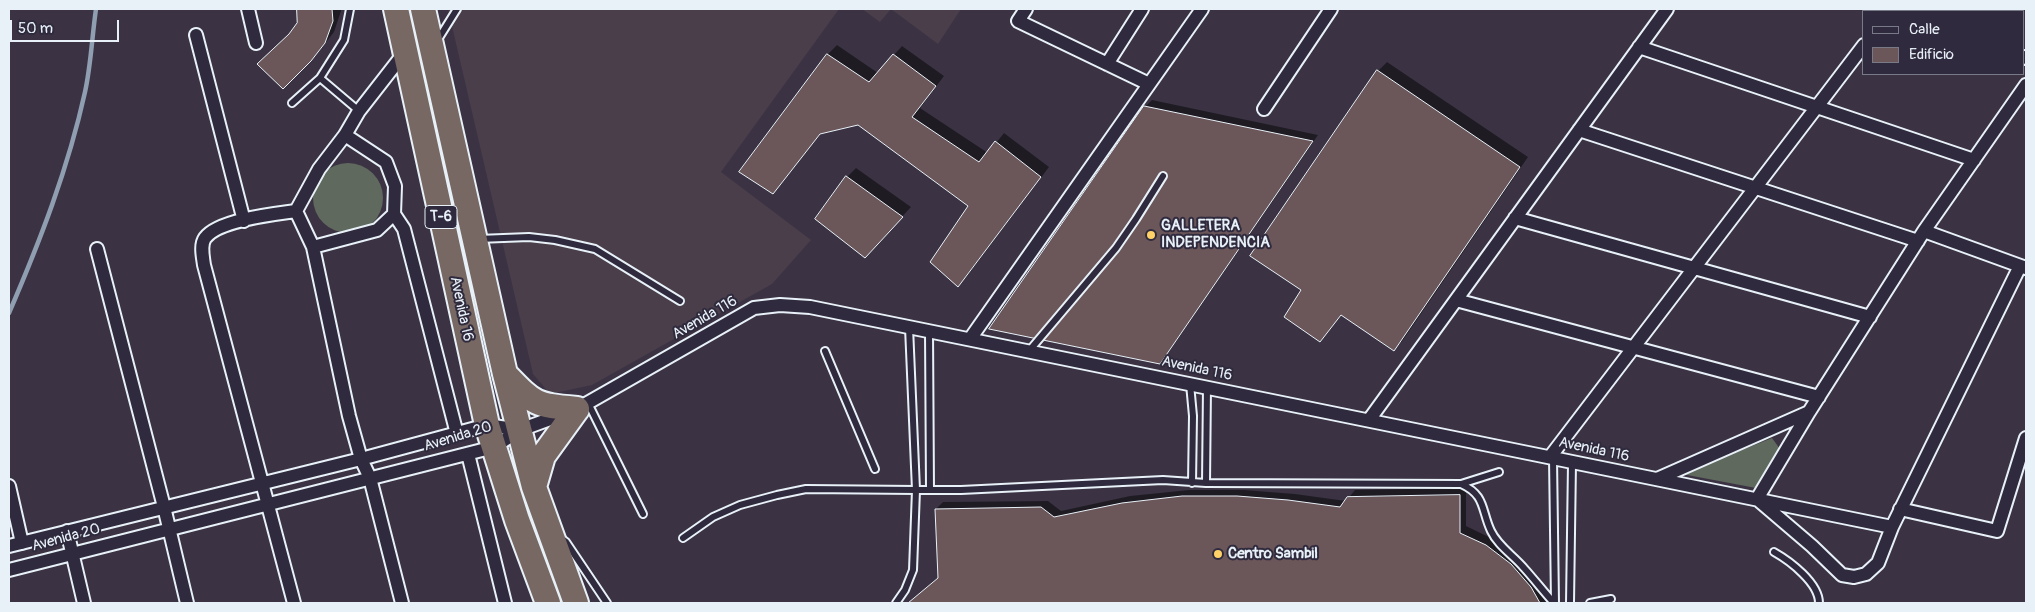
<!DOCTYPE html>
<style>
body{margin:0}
#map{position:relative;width:2035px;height:612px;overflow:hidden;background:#3b3343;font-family:Pangolin,sans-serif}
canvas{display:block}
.frame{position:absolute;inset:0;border:10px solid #e8f1f8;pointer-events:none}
.legend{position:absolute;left:1862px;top:10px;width:162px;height:65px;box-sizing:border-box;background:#2f2a3d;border:1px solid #797a88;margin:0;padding:6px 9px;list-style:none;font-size:15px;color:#e8f1f8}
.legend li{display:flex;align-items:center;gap:10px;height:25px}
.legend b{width:25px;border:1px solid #797a88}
.scale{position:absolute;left:10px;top:20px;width:109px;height:22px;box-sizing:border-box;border:2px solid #e8f1f8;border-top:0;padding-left:6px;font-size:15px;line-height:18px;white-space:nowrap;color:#e8f1f8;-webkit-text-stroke:4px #2f2a3d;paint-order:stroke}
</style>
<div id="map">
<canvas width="2035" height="612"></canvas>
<div class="frame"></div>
<ul class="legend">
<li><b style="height:6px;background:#2f2a3d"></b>Calle</li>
<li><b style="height:14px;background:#6b5659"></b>Edificio</li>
</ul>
<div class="scale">50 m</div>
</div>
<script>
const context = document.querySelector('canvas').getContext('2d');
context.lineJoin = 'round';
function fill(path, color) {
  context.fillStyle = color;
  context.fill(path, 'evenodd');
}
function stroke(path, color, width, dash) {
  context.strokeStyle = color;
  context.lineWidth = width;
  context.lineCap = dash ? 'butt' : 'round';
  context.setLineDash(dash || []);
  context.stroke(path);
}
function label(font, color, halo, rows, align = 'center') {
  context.font = font + ' Pangolin,sans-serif';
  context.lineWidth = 4;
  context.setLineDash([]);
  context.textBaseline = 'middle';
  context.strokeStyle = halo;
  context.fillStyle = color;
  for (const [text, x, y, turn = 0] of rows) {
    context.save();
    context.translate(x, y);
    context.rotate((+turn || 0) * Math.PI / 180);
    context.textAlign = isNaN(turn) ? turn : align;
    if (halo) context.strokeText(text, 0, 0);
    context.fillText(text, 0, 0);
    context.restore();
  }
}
const built = new Path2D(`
 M448,9H839L721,172L811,240L772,284L592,385L550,394L533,374Z
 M862,9H961L938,44L891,9L880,22Z`);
const green = new Path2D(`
 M313 198a35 35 0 1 1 70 0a35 35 0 1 1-70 0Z
 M1772,438L1780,449L1756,488L1682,474Z`);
const shadow = new Path2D(`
 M299,9H341V11L334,32L320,50L283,87L292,33L298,24Z
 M837,45L878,73L902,46L944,76L920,108L988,153L1004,133L1049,167L967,276L958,285L970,206L858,124L822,132L773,193L741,172L828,54Z
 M1387,62L1528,157L1403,340L1394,349L1342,314L1320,340L1302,290L1252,256L1378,71Z
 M1152,100L1318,135L1166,356L1159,363L1145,107Z
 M856,168L911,207L874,247L847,177Z
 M1466,488V526L1493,539L1518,557L1538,580L1550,603H909L939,577L936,509L943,502L1048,501L1061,511L1130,496L1189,490H1244L1295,494L1346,501L1355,490Z`);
const stream = new Path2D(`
 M9,313C40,241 68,169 85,92C91,65 92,36 96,9`);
const building = new Path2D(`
 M297,9H332L333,21L325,43L311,61L283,89L257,64L289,34L297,23Z
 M827,54L869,82L893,54L936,86L912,117L979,162L995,141L1041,177L958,287L930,262L968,206L858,125L820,134L773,194L739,172Z
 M1377,70L1520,167L1394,351L1341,315L1320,342L1284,317L1301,290L1250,256Z
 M1144,106L1313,141L1160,364L989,329Z
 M846,176L903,217L865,258L815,219Z
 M1460,495V533L1486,545L1511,564L1531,587L1540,603H908L938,578L935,509L1041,507L1054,517L1122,503L1182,496H1237L1288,500L1340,507L1347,497Z`);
const lane = new Path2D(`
 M350,9L344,40L320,78L359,111
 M437,41L457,9
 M292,103L320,78
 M478,239L529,237L555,240L595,249L680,301
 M929,331L930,490
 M825,351L875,469
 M1029,351L1116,248L1136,219L1163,176
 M1190,384L1193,416L1192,483
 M588,403L643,514
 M1553,458L1555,603
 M1206,483L1207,387
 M1461,484L1499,472
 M683,538L713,517L740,505L777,495L806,489L916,490L909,327
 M562,539L566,542L607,603
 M1774,552C1790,561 1819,583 1819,603
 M896,603L905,590L913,570L916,490H961L1163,480L1206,483L1461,484C1486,495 1481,510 1491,531C1498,546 1513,555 1524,568C1534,579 1544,592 1554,603
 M1570,603L1572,463
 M1590,603L1611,599`);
const street = new Path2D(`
 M248,9L256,43
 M1026,9L1018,21L1149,84
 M1895,9L1902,11
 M196,35L244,221
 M1639,47L1974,160
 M2024,57L2026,58
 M1107,64L1142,9
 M1264,109L1331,9
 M1579,130L1918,241
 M394,214L404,229L457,434
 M1515,218L1870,317
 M1924,231L2026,268
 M313,247L377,230L394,214L395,186L386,162L345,135
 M97,249L164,507L187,603
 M2020,266L1892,527L1878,563L1866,574L1854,577L1842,575L1812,546L1757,499L1809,412L1924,231L2026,85
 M1456,300L1819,397
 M970,339L1202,9
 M1369,420L1667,9
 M468,454L505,603
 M1550,457L1864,45
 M1657,479L1809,412
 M9,486L22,543
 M1900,509L1997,531L2026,438
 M67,531L84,603
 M9,546L361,459L487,425L520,430
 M9,570L494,447L520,430L577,409L754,308L780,305L810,307L1892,527
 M294,603L204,265C203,257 200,245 205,238C218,220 274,214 296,211
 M402,603L370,478L361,459L349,416L313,247L296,211L319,169L345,135L359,111L405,52`);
const highway = new Path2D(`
 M396,9L487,425L517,520L548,603
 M423,9L505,374L534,487L576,603
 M506,375C535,405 535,405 577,409
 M534,487L543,456L577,409`);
const markers = [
 [1151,235,5,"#ffd166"],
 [1218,554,5,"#ffd166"]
];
const shields = [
 [441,217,32]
];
const shieldNames = [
 ["T-6",441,217]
];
const poiNames = [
 ["GALLETERA",1161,226],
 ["INDEPENDENCIA",1161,243],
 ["Centro Sambil",1228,554]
];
const streetNames = [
 ["Avenida 16",461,309,78],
 ["Avenida 116",705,318,-30],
 ["Avenida 116",1197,369,12],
 ["Avenida 20",458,437,-17],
 ["Avenida 116",1594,450,12],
 ["Avenida 20",66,538,-15]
];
fill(built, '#493e4a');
fill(green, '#5f695e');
fill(shadow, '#0007');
stroke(stream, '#8f9eb0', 4.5);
fill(building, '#6b5659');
stroke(building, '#e8f1f8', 1);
stroke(lane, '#e8f1f8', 10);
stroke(street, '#e8f1f8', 16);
stroke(highway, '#e8f1f8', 28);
stroke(lane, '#2f2a3d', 6);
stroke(street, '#2f2a3d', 12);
stroke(highway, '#776864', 24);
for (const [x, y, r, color] of markers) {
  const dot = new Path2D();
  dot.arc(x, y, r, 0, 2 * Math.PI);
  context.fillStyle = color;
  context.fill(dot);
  stroke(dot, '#2f2a3d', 2);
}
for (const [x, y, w] of shields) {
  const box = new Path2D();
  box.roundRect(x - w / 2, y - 11.5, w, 23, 4);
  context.fillStyle = '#2f2a3d';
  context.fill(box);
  stroke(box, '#e8f1f8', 1);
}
label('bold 14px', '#e8f1f8', null, shieldNames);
label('bold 15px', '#e8f1f8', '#2f2a3d', poiNames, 'left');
label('15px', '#e8f1f8', '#2f2a3d', streetNames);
</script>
